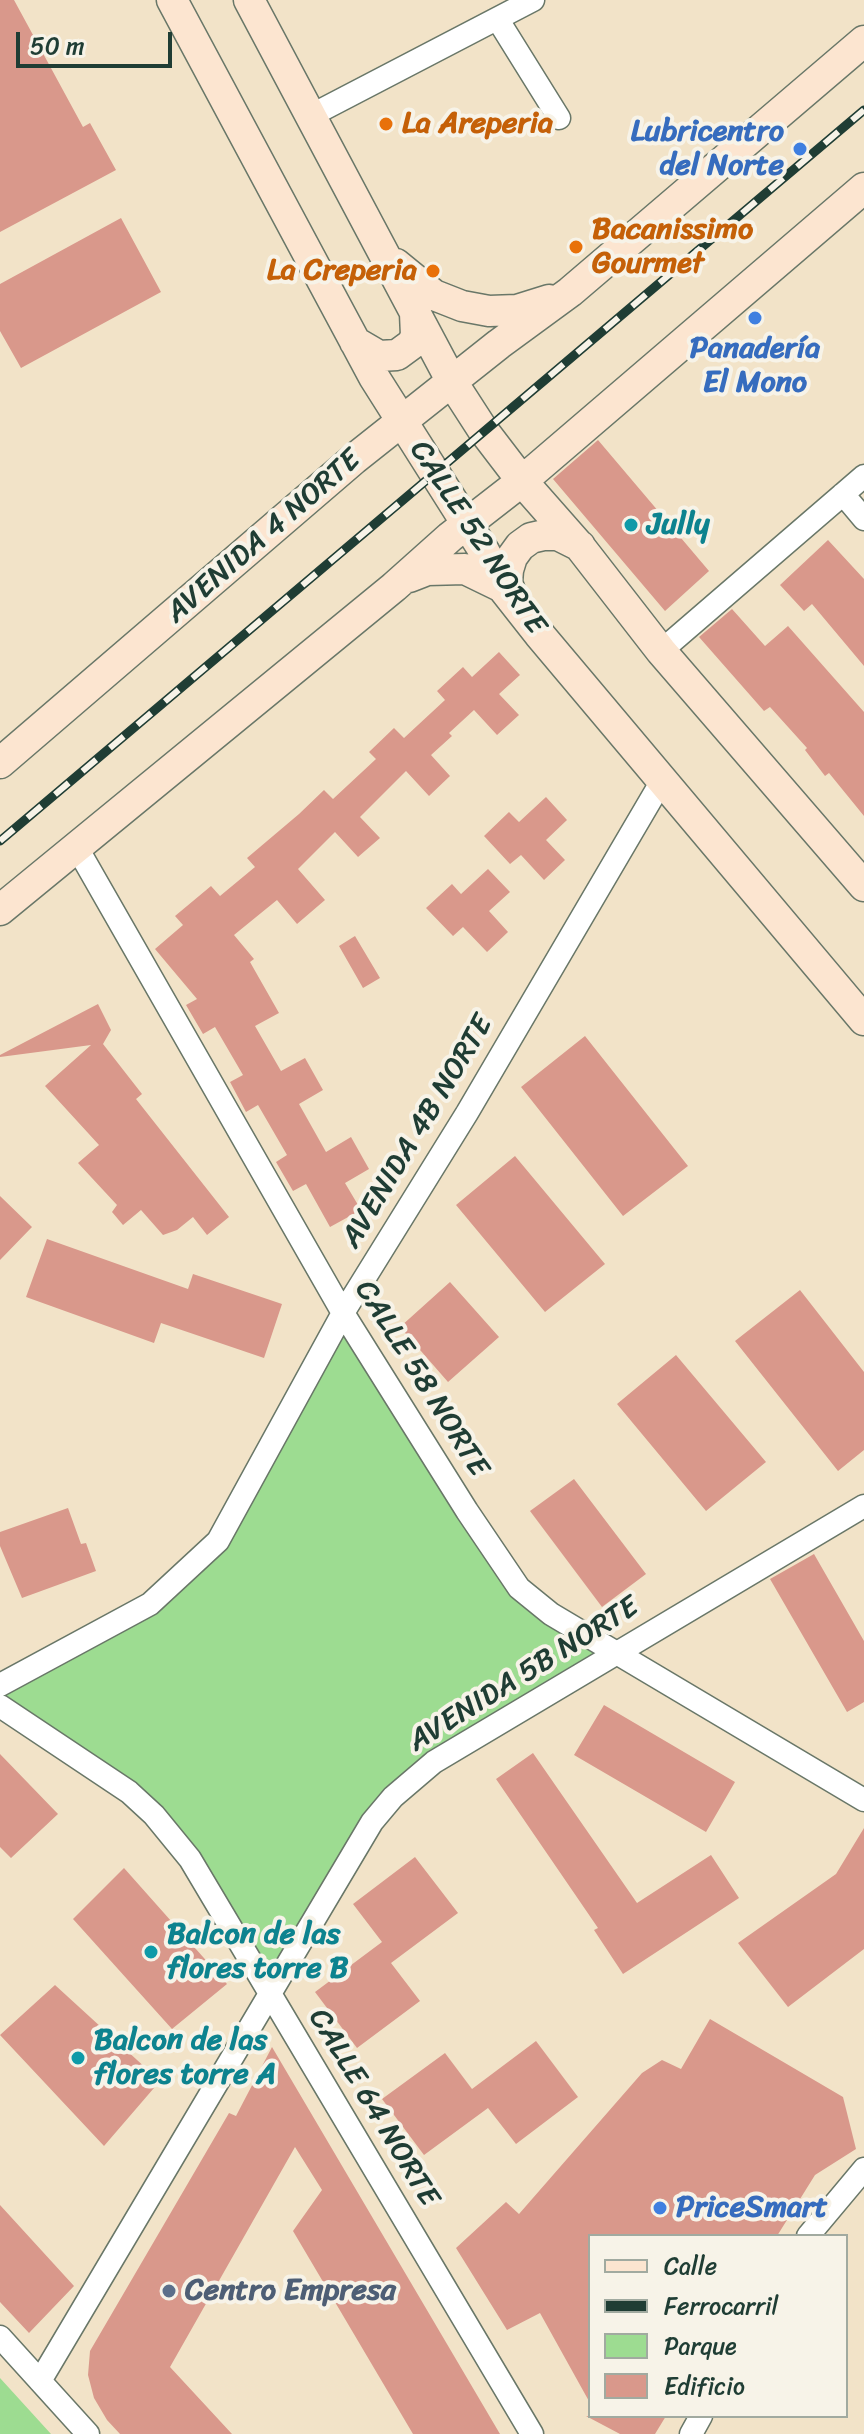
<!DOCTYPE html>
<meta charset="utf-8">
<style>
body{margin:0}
#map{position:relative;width:864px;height:2434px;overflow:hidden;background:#f2e3c8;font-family:Sriracha,sans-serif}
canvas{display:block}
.legend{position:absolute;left:588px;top:2234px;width:260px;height:184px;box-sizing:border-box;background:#f7f3e8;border:2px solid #a1aaa0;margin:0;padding:10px 14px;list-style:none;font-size:24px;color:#1f3d34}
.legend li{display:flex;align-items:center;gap:16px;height:40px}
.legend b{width:40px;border:2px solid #a1aaa0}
.scale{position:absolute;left:16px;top:32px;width:156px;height:36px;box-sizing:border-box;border:4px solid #1f3d34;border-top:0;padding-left:10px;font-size:24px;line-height:28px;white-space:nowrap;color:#1f3d34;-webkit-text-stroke:6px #f7f3e8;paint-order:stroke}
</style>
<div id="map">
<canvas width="864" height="2434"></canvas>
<ul class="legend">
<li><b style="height:10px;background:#fce5d0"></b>Calle</li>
<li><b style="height:10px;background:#1f3d34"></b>Ferrocarril</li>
<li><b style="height:22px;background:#9ddc91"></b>Parque</li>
<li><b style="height:22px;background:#d9988b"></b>Edificio</li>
</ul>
<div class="scale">50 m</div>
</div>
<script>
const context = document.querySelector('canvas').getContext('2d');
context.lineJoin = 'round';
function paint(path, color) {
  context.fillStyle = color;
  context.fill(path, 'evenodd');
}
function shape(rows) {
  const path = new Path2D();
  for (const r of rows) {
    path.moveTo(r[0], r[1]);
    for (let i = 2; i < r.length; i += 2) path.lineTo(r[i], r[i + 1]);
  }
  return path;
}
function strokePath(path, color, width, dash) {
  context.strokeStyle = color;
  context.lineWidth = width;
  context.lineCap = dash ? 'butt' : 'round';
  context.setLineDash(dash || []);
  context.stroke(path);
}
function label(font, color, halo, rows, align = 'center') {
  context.font = font + ' Sriracha,sans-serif';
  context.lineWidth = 8;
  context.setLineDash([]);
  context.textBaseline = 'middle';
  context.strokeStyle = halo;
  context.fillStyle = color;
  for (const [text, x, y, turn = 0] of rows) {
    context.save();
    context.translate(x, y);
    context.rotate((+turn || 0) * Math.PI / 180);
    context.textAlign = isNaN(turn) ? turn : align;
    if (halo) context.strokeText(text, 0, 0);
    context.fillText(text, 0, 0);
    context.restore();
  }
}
const green = shape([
 [343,1313,519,1588,617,1652,393,1797,271,1995,154,1815,0,1706,0,1685,150,1604,218,1541],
 [0,2378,51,2434,0,2434]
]);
const building = shape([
 [0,0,14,0,83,127,90,123,116,170,0,232],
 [121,218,161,292,21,368,0,331,0,284],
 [598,440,709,571,665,611,553,479],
 [828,540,864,579,864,666,812,604,804,611,780,585],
 [732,609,765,646,788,626,864,712,864,816,829,773,825,776,805,750,807,748,770,707,764,711,699,637],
 [499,652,520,675,499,694,519,715,497,735,474,710,449,733,452,736,431,755,450,776,429,796,406,771,360,817,380,838,358,857,335,832,298,869,325,900,297,924,277,900,234,935,254,959,250,962,279,1013,255,1026,281,1071,305,1058,323,1090,299,1104,326,1152,351,1137,369,1169,345,1183,361,1210,330,1227,306,1184,293,1191,276,1162,287,1155,258,1105,246,1112,230,1082,243,1075,215,1027,203,1034,186,1005,197,999,155,949,183,925,175,916,211,886,220,896,255,867,247,858,299,814,324,790,333,799,376,759,369,752,394,728,404,738,445,700,437,691,463,667,472,677],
 [546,797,567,820,546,840,565,860,544,880,521,855,510,864,484,836,509,812,519,822],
 [488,869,510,892,489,911,508,932,487,952,463,927,453,936,426,908,452,884,461,894],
 [355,936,380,978,363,988,339,946],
 [98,1004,111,1030,103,1044,142,1094,136,1099,229,1217,207,1235,193,1217,177,1230,163,1235,141,1210,123,1225,112,1212,117,1205,78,1163,99,1145,45,1086,91,1045,0,1057,0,1055],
 [585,1036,688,1166,623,1216,521,1087],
 [515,1156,605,1264,545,1312,456,1205],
 [0,1196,32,1227,0,1260],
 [47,1239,188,1289,193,1274,282,1304,264,1358,161,1323,154,1343,26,1297],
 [450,1282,499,1337,448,1382,400,1327],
 [800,1290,864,1372,864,1450,838,1471,735,1341],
 [676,1355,766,1462,706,1511,617,1404],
 [574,1479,646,1574,602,1607,530,1511],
 [68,1508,81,1544,86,1543,96,1571,22,1598,0,1546,0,1532],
 [814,1554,864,1641,864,1702,847,1712,770,1579],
 [604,1705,735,1782,706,1832,574,1755],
 [533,1753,637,1903,711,1855,739,1898,623,1974,594,1930,598,1928,496,1779],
 [0,1754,58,1814,11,1858,0,1847],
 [864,1828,864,1949,788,2007,738,1943,836,1874],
 [415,1857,458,1913,391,1963,420,2001,357,2048,315,1992,382,1942,353,1904],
 [124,1868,227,1984,172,2029,73,1919],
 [55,1985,160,2081,104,2146,0,2035],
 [710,2019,843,2097,856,2149,815,2175,777,2236,590,2236,590,2403,540,2313,507,2330,456,2248,506,2202,519,2214,642,2073,662,2060,681,2069],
 [536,2041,578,2097,516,2144,488,2108,424,2155,382,2099,445,2053,472,2089],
 [272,2047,500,2434,413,2434,293,2231,322,2190,295,2147,170,2367,232,2434,120,2434,107,2420,94,2398,88,2375,90,2351,229,2113,236,2116],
 [0,2205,74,2286,29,2333,0,2302],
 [586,2416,666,2416,655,2434,620,2434]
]);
const minor = shape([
 [498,20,559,118],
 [312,115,533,0],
 [843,494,864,519],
 [661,651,864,476],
 [76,846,343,1313,467,1511,519,1588,551,1614,864,1800],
 [0,1685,150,1604,218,1541,343,1313,467,1113,663,779],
 [0,1706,129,1792,154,1815,190,1859,532,2434],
 [808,2236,864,2169],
 [0,2337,88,2434],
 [40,2381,372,1822,393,1797,434,1762,864,1506],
 [691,2434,701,2416]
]);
const secondary = shape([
 [172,0,374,377,484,551,502,587,539,634,864,1020],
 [249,0,452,382,483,430,522,481,581,548,661,651,864,886],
 [396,264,434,295,462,306,489,311,517,310,549,300],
 [355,342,379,356,397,355,412,344,416,336,415,313],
 [409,577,427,570,465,569,502,587],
 [512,596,507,583,508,570,512,557,520,546,531,538,544,535,558,535,580,546],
 [0,763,354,459,499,344,570,292,864,41],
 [0,910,394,587,450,537,522,481,864,188]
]);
const rail = shape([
 [0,841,864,110]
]);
const markers = [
 [386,124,8,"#e8710a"],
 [800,149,8,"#3f7fe0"],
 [576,247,8,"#e8710a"],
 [433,271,8,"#e8710a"],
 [755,318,8,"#3f7fe0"],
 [631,525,8,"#0f9aa8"],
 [151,1952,8,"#0f9aa8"],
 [78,2058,8,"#0f9aa8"],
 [660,2208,8,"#3f7fe0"],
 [169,2291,8,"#5c6f8a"]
];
const foodNames = [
 ["La Areperia",402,124],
 ["Bacanissimo",592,230],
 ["Gourmet",592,264],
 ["La Creperia",417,271,"right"]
];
const shopNames = [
 ["Lubricentro",784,132],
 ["del Norte",784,166],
 ["Panadería",755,349,"center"],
 ["El Mono",755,383,"center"],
 ["PriceSmart",676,2208,"left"]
];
const cultureNames = [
 ["Jully",647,525],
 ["Balcon de las",167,1935],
 ["flores torre B",167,1969],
 ["Balcon de las",94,2041],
 ["flores torre A",94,2075]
];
const streetNames = [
 ["AVENIDA 4 NORTE",264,537,-41],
 ["CALLE 52 NORTE",477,538,57],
 ["AVENIDA 4B NORTE",418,1132,-59],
 ["CALLE 58 NORTE",421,1379,58],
 ["AVENIDA 5B NORTE",524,1675,-32],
 ["CALLE 64 NORTE",373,2108,59]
];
const serviceNames = [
 ["Centro Empresa",185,2291]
];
paint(green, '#9ddc91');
paint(building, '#d9988b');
strokePath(minor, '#697768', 25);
strokePath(secondary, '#697768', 33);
strokePath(minor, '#fff', 22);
strokePath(secondary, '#fce5d0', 30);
strokePath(rail, '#1f3d34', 9);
strokePath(rail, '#f7f3e8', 6, [18]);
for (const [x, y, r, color] of markers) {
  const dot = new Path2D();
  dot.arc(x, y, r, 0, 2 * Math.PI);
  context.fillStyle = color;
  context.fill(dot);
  strokePath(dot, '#f7f3e8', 3);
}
label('bold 30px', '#c56008', '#f7f3e8', foodNames, 'left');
label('bold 30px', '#366cbe', '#f7f3e8', shopNames, 'right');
label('bold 30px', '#0d838f', '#f7f3e8', cultureNames, 'left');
label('30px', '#1f3d34', '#f7f3e8', streetNames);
label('bold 30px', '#4e5e75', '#f7f3e8', serviceNames, 'left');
</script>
